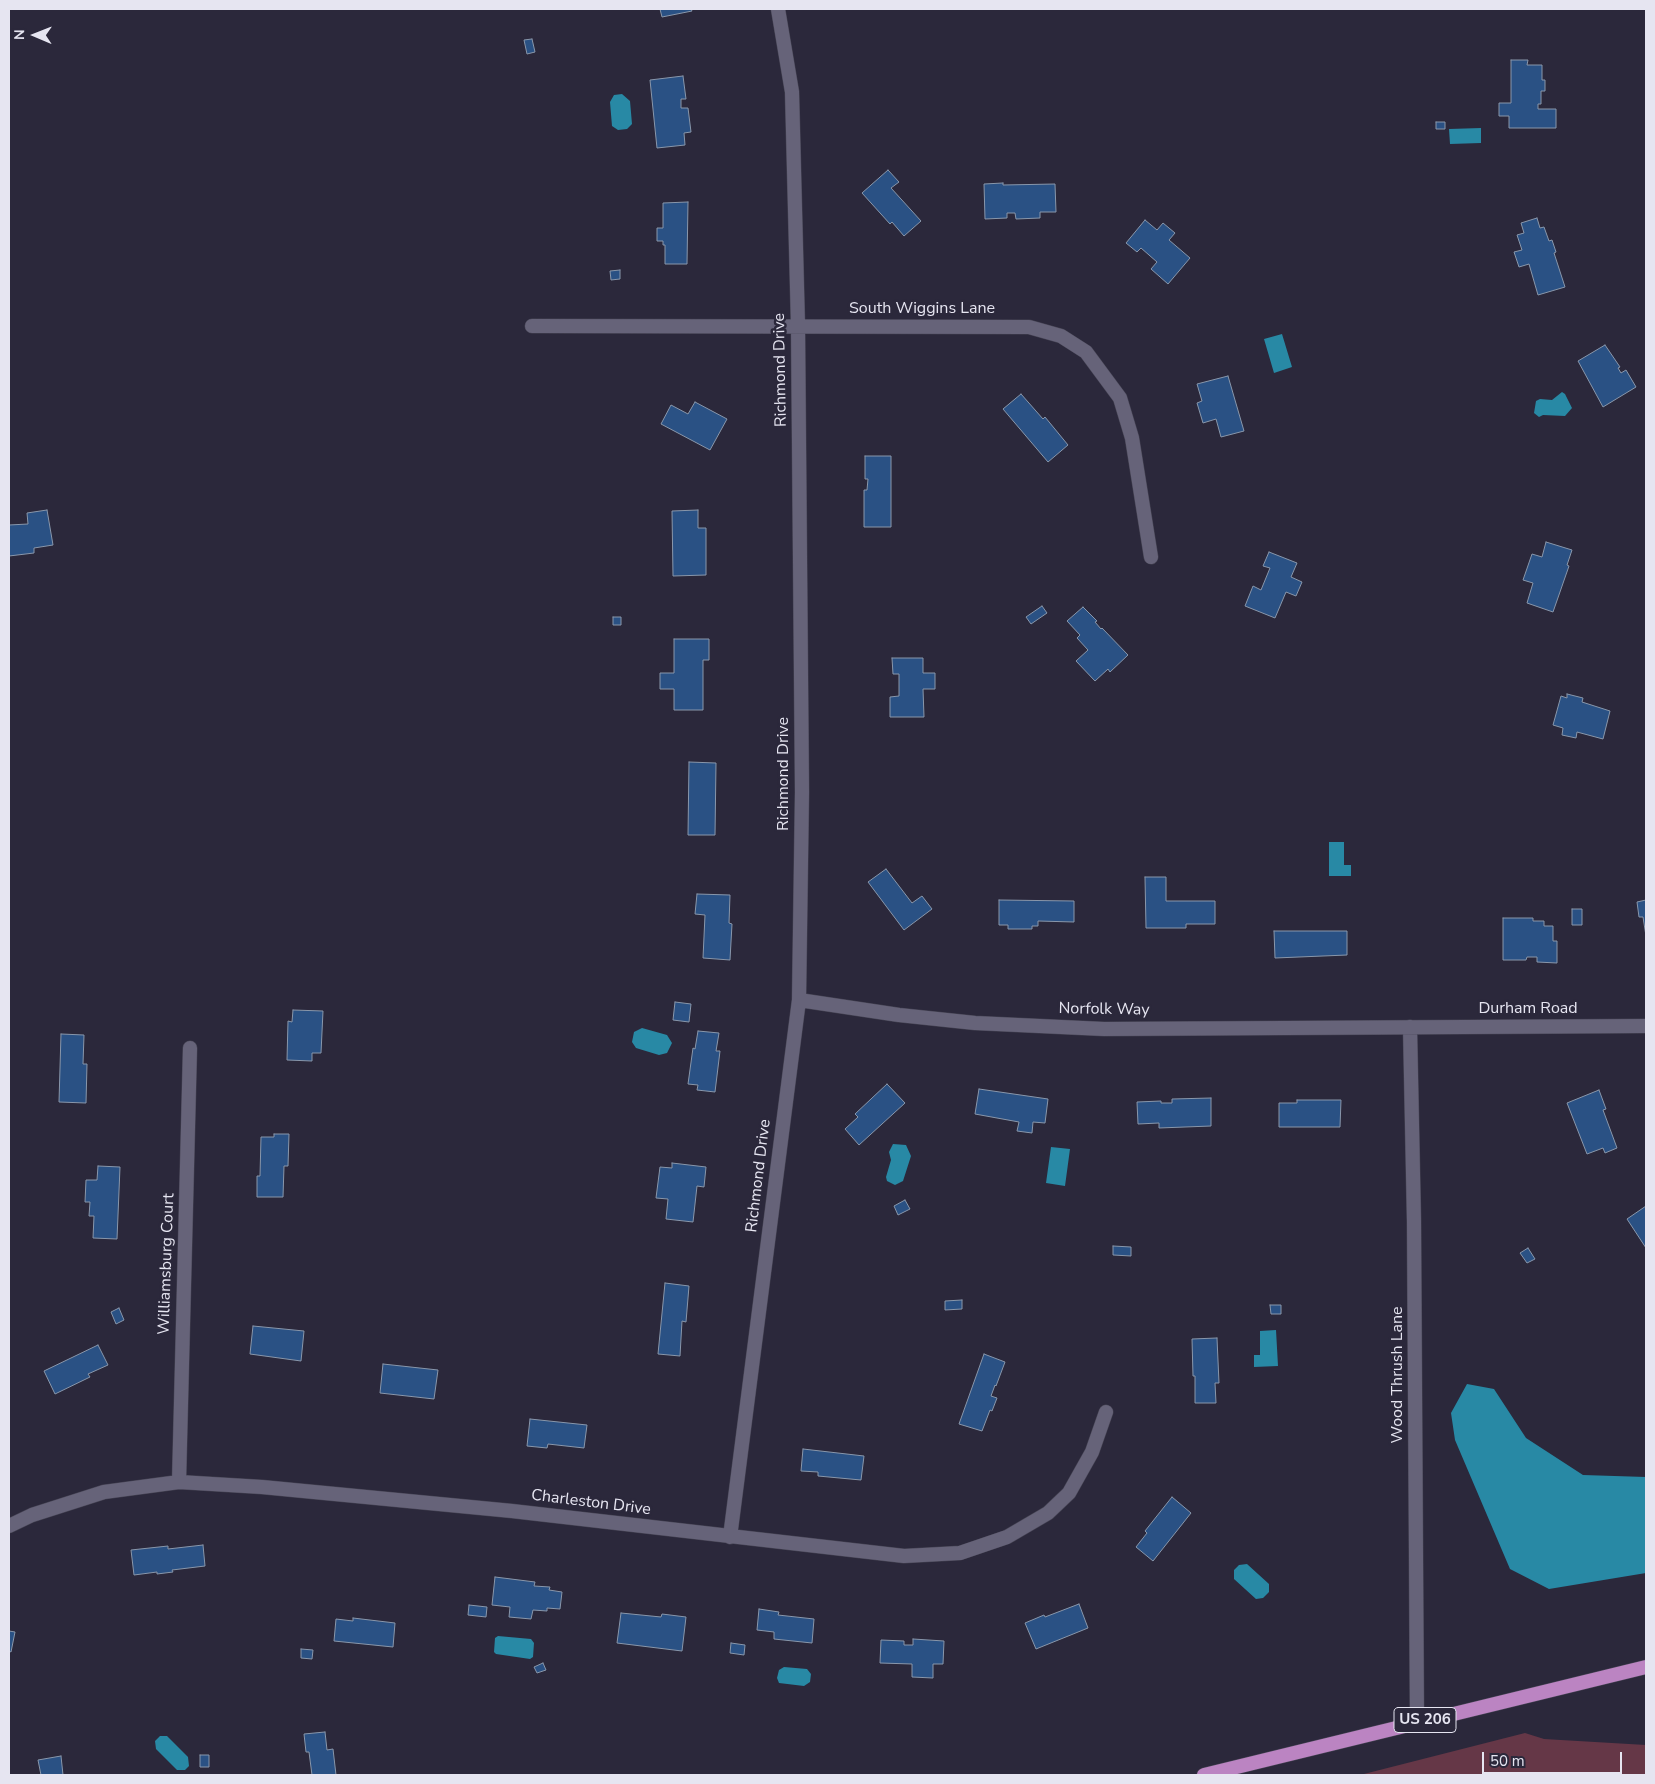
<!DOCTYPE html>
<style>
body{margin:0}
#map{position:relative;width:1655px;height:1784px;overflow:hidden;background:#2b283b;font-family:"Nunito Sans",sans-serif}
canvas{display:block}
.frame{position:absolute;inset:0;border:10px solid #e6e5f1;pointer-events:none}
.north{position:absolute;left:10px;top:10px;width:50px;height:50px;-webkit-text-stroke:4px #2b283b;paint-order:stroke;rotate:271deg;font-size:14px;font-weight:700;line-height:20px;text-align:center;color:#e6e5f1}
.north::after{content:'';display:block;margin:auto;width:18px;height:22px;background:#e6e5f1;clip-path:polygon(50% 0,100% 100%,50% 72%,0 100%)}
.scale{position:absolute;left:1482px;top:1752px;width:140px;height:22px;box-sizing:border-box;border:2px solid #e6e5f1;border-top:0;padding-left:6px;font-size:15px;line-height:18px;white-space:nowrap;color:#e6e5f1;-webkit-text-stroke:4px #2b283b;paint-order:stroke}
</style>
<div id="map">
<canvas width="1655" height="1784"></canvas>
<div class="frame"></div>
<div class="north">N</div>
<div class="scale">50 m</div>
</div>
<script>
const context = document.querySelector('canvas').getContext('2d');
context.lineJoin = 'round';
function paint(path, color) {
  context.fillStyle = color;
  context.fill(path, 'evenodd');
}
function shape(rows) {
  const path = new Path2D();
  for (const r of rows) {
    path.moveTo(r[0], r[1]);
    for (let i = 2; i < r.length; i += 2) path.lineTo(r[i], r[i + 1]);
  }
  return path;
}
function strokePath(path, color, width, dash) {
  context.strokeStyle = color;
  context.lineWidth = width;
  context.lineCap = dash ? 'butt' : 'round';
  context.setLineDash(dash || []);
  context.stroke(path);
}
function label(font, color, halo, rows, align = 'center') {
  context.font = font + ' "Nunito Sans",sans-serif';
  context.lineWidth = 5;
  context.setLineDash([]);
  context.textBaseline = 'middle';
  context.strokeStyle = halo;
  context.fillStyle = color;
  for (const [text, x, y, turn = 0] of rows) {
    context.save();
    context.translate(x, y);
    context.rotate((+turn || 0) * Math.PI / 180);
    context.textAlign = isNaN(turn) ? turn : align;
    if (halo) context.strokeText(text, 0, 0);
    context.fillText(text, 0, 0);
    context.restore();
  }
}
const green = shape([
 [1525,1733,1544,1739,1646,1745,1646,1775,1360,1775]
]);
const water = shape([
 [622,94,630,101,632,124,627,129,618,130,612,126,610,102,614,95],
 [1481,128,1481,143,1450,144,1449,129],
 [1282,334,1292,367,1274,373,1264,339],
 [1562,392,1565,394,1572,408,1565,416,1543,415,1539,417,1534,413,1536,401,1540,399,1552,400],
 [1329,842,1344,842,1344,865,1351,865,1351,876,1329,876],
 [642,1028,667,1035,672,1043,667,1053,659,1055,636,1048,632,1042,634,1032],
 [893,1144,906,1145,911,1156,903,1181,895,1185,887,1181,886,1177,891,1160,889,1152],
 [1051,1147,1070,1149,1065,1186,1046,1183],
 [1276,1330,1278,1366,1254,1367,1254,1355,1260,1355,1260,1331],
 [1467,1384,1494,1389,1526,1438,1583,1475,1646,1477,1646,1573,1549,1589,1510,1569,1455,1440,1451,1413],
 [1247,1564,1269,1584,1269,1592,1263,1598,1256,1599,1234,1579,1234,1570,1239,1565],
 [498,1636,531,1639,534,1643,533,1657,530,1659,496,1654,494,1652,495,1638],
 [784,1667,807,1669,811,1674,810,1682,804,1686,779,1683,777,1678,779,1670],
 [160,1736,167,1736,188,1757,189,1766,185,1770,177,1770,156,1749,155,1741]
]);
const building = shape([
 [660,9,691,9,692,11,662,17,660,9],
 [532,39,535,52,527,54,524,40,532,39],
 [1511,60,1528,60,1527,65,1542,65,1542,80,1545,80,1545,91,1541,91,1541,104,1538,104,1538,109,1556,109,1556,128,1509,128,1509,116,1499,116,1499,103,1511,103,1511,60],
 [683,76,686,99,681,99,681,108,688,108,691,132,684,133,685,145,657,148,650,80,683,76],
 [1436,122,1445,122,1445,129,1436,129,1436,122],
 [888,170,899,182,891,188,921,221,904,236,892,222,890,224,862,193,888,170],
 [1003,183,1003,185,1055,184,1056,212,1040,212,1040,218,1016,219,1015,213,1007,213,1007,218,985,219,984,184,1003,183],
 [688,202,687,264,665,264,665,245,663,245,663,241,657,241,657,228,663,228,663,203,688,202],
 [1537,218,1540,228,1544,227,1549,241,1552,240,1556,252,1554,253,1565,287,1538,295,1529,264,1519,267,1514,252,1522,250,1517,235,1524,233,1521,223,1537,218],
 [1145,220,1157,230,1163,223,1175,233,1169,240,1190,258,1168,284,1151,269,1157,262,1141,248,1137,252,1126,243,1145,220],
 [620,270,620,279,611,280,610,271,620,270],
 [1605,345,1620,367,1618,368,1621,373,1626,370,1636,387,1603,407,1578,361,1605,345],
 [1228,376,1244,431,1221,437,1216,419,1203,423,1197,403,1202,401,1197,384,1228,376],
 [1021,394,1043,419,1045,417,1068,445,1048,462,1003,409,1021,394],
 [695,402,727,419,710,450,661,424,671,405,688,414,695,402],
 [865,456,891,456,891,527,864,527,864,490,867,490,868,479,865,479,865,456],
 [47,510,53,545,34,548,34,553,9,556,9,525,28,524,27,513,47,510],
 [698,510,698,528,706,528,706,575,673,576,672,511,698,510],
 [1546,542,1572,550,1567,565,1569,566,1553,612,1527,603,1533,583,1523,580,1532,554,1542,557,1546,542],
 [1269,552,1297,563,1291,577,1302,582,1296,596,1286,592,1275,618,1245,606,1253,586,1261,590,1270,568,1263,566,1269,552],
 [1042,606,1047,613,1031,624,1026,617,1042,606],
 [1083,607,1097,621,1095,622,1101,629,1102,628,1128,655,1110,672,1108,669,1095,681,1076,661,1088,650,1077,638,1080,635,1067,621,1083,607],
 [613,617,621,617,621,625,613,625,613,617],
 [674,639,709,639,709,660,703,660,703,710,674,710,674,689,660,689,660,673,674,673,674,639],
 [892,658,923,658,923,673,935,673,935,689,923,689,924,717,890,717,890,697,899,696,899,674,893,674,892,658],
 [1567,694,1583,698,1582,702,1610,711,1603,739,1577,732,1576,738,1562,735,1563,728,1553,725,1561,696,1567,698,1567,694],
 [689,762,716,763,715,835,688,835,689,762],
 [886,869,912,903,922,896,932,909,904,930,868,882,886,869],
 [1145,877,1166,877,1166,901,1215,901,1215,924,1186,924,1186,928,1146,928,1145,877],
 [697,894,730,895,729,923,732,924,730,960,703,958,705,915,695,914,697,894],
 [999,900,1074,901,1074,922,1038,921,1038,926,1032,926,1032,929,1008,929,1008,925,999,925,999,900],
 [1646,900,1646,936,1643,917,1639,917,1637,902,1646,900],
 [1572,909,1582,909,1582,925,1572,925,1572,909],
 [1503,918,1533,918,1533,921,1544,921,1544,926,1553,926,1553,941,1557,941,1557,963,1537,962,1537,957,1527,957,1526,960,1503,960,1503,918],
 [1274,931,1347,931,1347,955,1275,958,1274,931],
 [675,1002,691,1004,689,1022,673,1020,675,1002],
 [293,1010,323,1011,321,1053,312,1053,312,1061,287,1060,288,1021,292,1022,293,1010],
 [698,1031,719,1033,716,1051,720,1051,715,1092,697,1090,698,1085,688,1084,693,1048,695,1049,698,1031],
 [61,1034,84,1035,83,1064,87,1064,86,1103,59,1102,61,1034],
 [887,1084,905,1103,859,1145,845,1129,858,1117,855,1114,887,1084],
 [979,1089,1048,1099,1045,1123,1033,1122,1032,1133,1017,1131,1019,1122,975,1114,979,1089],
 [1599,1090,1606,1109,1603,1110,1617,1148,1605,1153,1603,1148,1587,1154,1567,1103,1599,1090],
 [1211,1098,1211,1126,1159,1128,1159,1123,1138,1124,1137,1102,1161,1101,1161,1103,1172,1103,1172,1099,1211,1098],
 [1297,1100,1341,1100,1340,1127,1279,1127,1279,1103,1297,1103,1297,1100],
 [274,1134,289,1134,288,1166,284,1166,283,1197,257,1197,257,1176,260,1176,261,1137,274,1137,274,1134],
 [672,1163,706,1167,704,1187,697,1186,693,1222,666,1219,668,1199,656,1198,660,1167,672,1168,672,1163],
 [98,1166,120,1167,117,1239,93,1238,94,1216,89,1216,90,1202,85,1202,86,1180,97,1180,98,1166],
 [905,1200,910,1209,898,1215,894,1206,905,1200],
 [1646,1206,1646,1248,1627,1219,1646,1206],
 [1113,1246,1131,1247,1131,1256,1113,1255,1113,1246],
 [1528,1248,1535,1259,1527,1263,1520,1253,1528,1248],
 [665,1283,689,1286,686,1322,682,1321,680,1356,658,1354,665,1283],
 [962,1300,962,1309,945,1310,945,1301,962,1300],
 [1270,1305,1281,1305,1281,1314,1271,1314,1270,1305],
 [119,1308,124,1320,116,1324,111,1312,119,1308],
 [253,1326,304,1331,301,1361,250,1354,253,1326],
 [1217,1338,1219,1383,1215,1383,1216,1403,1195,1403,1195,1376,1193,1376,1192,1339,1217,1338],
 [98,1345,108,1365,88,1374,90,1377,55,1394,44,1371,98,1345],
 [984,1354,1005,1362,996,1386,995,1385,991,1396,997,1398,992,1411,990,1410,982,1431,959,1424,984,1354],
 [383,1364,438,1370,434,1399,380,1393,383,1364],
 [530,1419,587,1425,584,1448,548,1444,547,1448,527,1446,530,1419],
 [803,1449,864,1456,861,1480,818,1476,818,1472,801,1471,803,1449],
 [1172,1497,1191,1513,1153,1561,1136,1547,1147,1533,1145,1531,1172,1497],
 [203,1545,205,1566,172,1570,173,1572,157,1574,157,1572,134,1575,131,1550,168,1546,168,1549,203,1545],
 [495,1577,535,1582,534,1586,550,1587,549,1590,562,1592,560,1609,547,1608,547,1611,533,1610,531,1619,509,1617,510,1607,492,1605,495,1577],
 [1079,1604,1088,1628,1036,1649,1025,1623,1044,1615,1045,1617,1079,1604],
 [469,1605,487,1607,486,1617,468,1615,469,1605],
 [759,1609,779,1612,778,1615,814,1619,812,1643,774,1639,774,1632,757,1630,759,1609],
 [621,1613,661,1617,662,1614,686,1617,682,1651,617,1643,621,1613],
 [353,1618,395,1623,393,1647,334,1641,336,1619,353,1621,353,1618],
 [9,1631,15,1632,11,1652,9,1651,9,1631],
 [913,1639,944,1641,943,1664,933,1664,933,1678,912,1677,912,1664,880,1663,881,1640,904,1641,904,1645,913,1645,913,1639],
 [731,1643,745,1645,744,1655,730,1653,731,1643],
 [301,1649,313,1650,312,1659,301,1658,301,1649],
 [543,1663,546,1670,537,1673,534,1667,543,1663],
 [325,1732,327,1750,333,1749,336,1775,312,1775,309,1752,306,1752,304,1734,325,1732],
 [200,1755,209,1755,209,1767,200,1767,200,1755],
 [61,1756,63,1775,41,1775,38,1760,61,1756]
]);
const minor = shape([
 [532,326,1029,327,1061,336,1086,352,1120,398,1132,438,1151,557],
 [799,1000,899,1015,975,1023,1104,1029,1646,1026],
 [1410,1027,1414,1222,1417,1722],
 [179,1482,190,1048],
 [9,1526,32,1515,104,1492,179,1482,262,1487,512,1511,904,1556,960,1553,1007,1537,1048,1513,1069,1493,1092,1452,1106,1412],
 [730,1537,799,1000,802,792,798,326,792,92,778,9]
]);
const trunk = shape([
 [1204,1775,1646,1667]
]);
const shields = [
 [1425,1720,62]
];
const shieldNames = [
 ["US 206",1425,1720]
];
const streetNames = [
 ["South Wiggins Lane",922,309],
 ["Richmond Drive",781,370,-91],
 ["Richmond Drive",784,774,-90],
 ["Durham Road",1528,1009],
 ["Norfolk Way",1104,1010,1],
 ["Richmond Drive",759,1176,-83],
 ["Williamsburg Court",167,1264,-88],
 ["Wood Thrush Lane",1398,1375,-90],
 ["Charleston Drive",591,1503,7]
];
paint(green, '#653747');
paint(water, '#2889a5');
paint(building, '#2a5184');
strokePath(building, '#8997ab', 1);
strokePath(minor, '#464454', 15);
strokePath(trunk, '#464454', 15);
strokePath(minor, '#666379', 14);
strokePath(trunk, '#bb84c2', 14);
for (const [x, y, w] of shields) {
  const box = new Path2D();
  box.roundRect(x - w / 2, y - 12.5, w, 25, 4);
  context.fillStyle = '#2b283b';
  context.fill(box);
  strokePath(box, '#e6e5f1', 1);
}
label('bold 15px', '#e6e5f1', null, shieldNames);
label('16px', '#e6e5f1', '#2b283b', streetNames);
</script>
